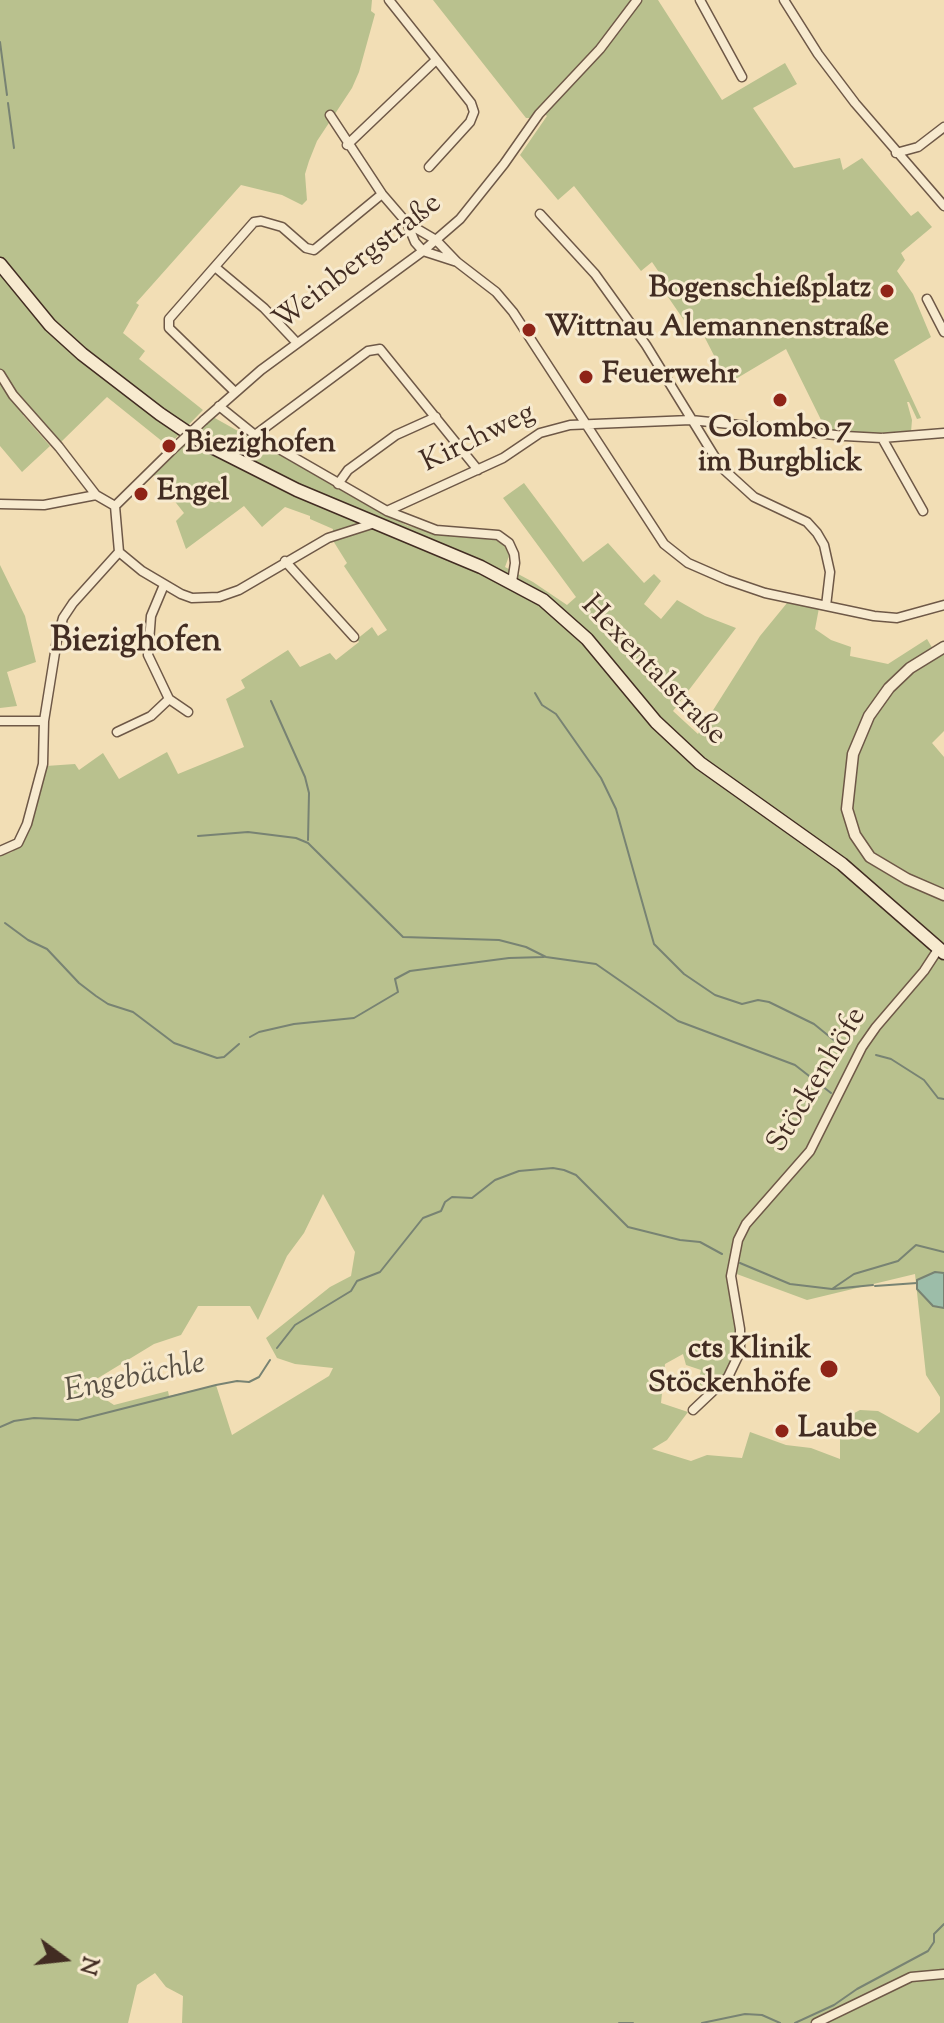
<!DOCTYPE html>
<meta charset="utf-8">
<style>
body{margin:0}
#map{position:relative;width:944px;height:2023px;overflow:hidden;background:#f2deb5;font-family:"Sorts Mill Goudy",serif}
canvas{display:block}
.north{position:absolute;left:24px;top:1919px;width:80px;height:80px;-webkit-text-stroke:6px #f7eacf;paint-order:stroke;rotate:105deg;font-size:22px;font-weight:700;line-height:32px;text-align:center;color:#422c22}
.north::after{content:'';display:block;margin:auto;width:28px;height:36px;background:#422c22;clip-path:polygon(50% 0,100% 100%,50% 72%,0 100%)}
</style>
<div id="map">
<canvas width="944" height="2023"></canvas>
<div class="north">N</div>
</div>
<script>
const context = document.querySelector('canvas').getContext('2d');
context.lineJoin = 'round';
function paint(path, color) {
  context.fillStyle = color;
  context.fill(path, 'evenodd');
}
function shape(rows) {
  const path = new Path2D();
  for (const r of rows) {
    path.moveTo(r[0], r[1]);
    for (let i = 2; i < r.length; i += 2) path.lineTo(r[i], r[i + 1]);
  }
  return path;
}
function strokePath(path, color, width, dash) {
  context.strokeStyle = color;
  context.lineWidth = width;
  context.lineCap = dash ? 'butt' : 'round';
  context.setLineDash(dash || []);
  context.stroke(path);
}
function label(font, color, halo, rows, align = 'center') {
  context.font = font + ' "Sorts Mill Goudy",serif';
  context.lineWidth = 6;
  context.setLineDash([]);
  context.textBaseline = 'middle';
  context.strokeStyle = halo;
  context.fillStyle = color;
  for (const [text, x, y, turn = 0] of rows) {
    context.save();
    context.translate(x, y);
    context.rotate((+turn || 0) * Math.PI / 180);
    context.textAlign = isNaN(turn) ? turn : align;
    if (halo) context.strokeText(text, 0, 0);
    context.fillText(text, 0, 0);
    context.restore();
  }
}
const green = shape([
 [0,0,372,0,371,11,375,14,359,72,352,88,317,141,309,161,305,174,307,200,302,205,282,195,241,185,136,303,139,305,123,333,145,351,139,359,203,410,168,446,107,397,61,442,32,409,23,415,50,446,22,472,0,446],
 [433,0,658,0,722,100,785,63,797,84,753,108,794,168,840,158,843,170,862,158,911,216,918,211,932,227,901,253,905,260,897,271,913,294,931,337,894,360,921,418,917,419,909,402,907,402,912,420,911,432,875,434,826,430,786,349,734,380,723,373,705,338,704,330,696,326,690,329,666,294,671,290,652,262,641,271,574,186,558,200,520,155,547,116,539,109,532,118,526,118],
 [213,417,406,525,442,535,497,540,504,543,508,550,509,556,505,567,533,582,567,605,576,597,503,498,524,483,583,562,608,543,644,583,654,574,661,581,644,604,661,619,677,600,705,616,736,628,673,711,698,734,760,636,787,603,819,608,815,629,831,640,851,647,850,656,888,664,927,639,937,656,944,652,944,731,932,743,944,757,944,2023,182,2023,183,1996,166,1987,155,1973,137,1985,128,2023,0,2023,0,856,12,852,26,837,31,827,46,766,75,764,79,770,103,753,119,779,167,752,178,774,244,747,226,699,245,688,241,680,288,650,300,667,330,653,336,660,359,642,357,639,372,627,378,636,387,630,344,566,347,563,332,539,333,529,310,519,310,516,285,507,262,527,244,506,186,549,176,521,184,513,154,475],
 [323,1194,355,1252,351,1276,330,1287,266,1338,277,1358,295,1364,333,1368,329,1376,232,1435,216,1385,169,1396,168,1391,114,1405,85,1386,154,1344,181,1335,198,1306,250,1306,258,1320,287,1256,304,1233],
 [734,1273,807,1300,915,1274,926,1375,940,1397,940,1412,918,1433,878,1411,860,1410,845,1418,840,1437,840,1459,811,1448,786,1445,750,1432,742,1458,707,1455,691,1461,652,1449,667,1440,688,1412,661,1403,665,1364,683,1354,686,1365,701,1370,698,1384,715,1392,740,1352],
 [0,565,25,616,36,662,7,672,17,706,0,708]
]);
const water = shape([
 [935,1272,944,1273,944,1308,933,1306,917,1289,917,1280,935,1272]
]);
const stream = shape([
 [0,42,7,95],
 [8,103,14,148],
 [535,693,542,705,556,714,601,778,616,809,654,944,684,974,715,995,742,1004,758,1000,769,1002,814,1024,846,1050],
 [271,701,305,777,309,793,308,840],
 [198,836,248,832,296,838,308,843,403,937,499,940,526,947,546,957,596,964,678,1021,795,1065,831,1093],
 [5,923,28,940,47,949,79,983,96,996,108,1004,133,1012,174,1043,217,1058,224,1057,239,1044],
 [250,1037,259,1032,294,1024,354,1018,398,992,395,979,410,971,509,958,544,957],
 [876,1055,891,1059,924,1080,938,1098,944,1099],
 [740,1263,790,1284,832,1289,854,1274,898,1261,916,1245,944,1252],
 [875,1286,917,1283],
 [833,1289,873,1285],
 [277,1348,295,1325,351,1291,357,1281,380,1272,423,1218,441,1211,445,1202,452,1197,472,1198,495,1180,519,1171,553,1168,564,1170,576,1175,628,1227,680,1240,700,1242,722,1254],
 [0,1427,14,1421,34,1418,78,1420,216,1385,237,1381,249,1382,259,1377,270,1360],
 [619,2023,633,2023],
 [702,2023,745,2014,762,2015,780,2023],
 [795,2023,834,2005,857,1989,928,1951,934,1942,934,1934,944,1924]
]);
const minor = shape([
 [389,0,471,103,474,112,470,122,429,167],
 [700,0,742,77],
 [784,0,818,54,855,103,944,206],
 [330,115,382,194,407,223,415,242,423,251,457,262],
 [347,145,436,60],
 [896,153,918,147,944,127],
 [540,214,595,274,646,345,721,467,754,497,807,522,817,533,824,545,830,572,826,606],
 [407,223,436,240,457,262,496,292,513,312,664,544,688,563,727,580,765,593,874,616,897,618,944,605],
 [215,267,264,308,297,343],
 [927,299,944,332],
 [0,374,13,395,59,447,96,495,115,506],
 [235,392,169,328,169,319,254,222,261,221,282,227,306,248,314,250,382,194],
 [219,406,255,435,387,511,436,530,498,535,509,543,514,554,515,563,512,582],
 [204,420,261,370,423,251,460,219,504,164,539,114,600,49,637,0],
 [255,435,368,351,380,349,478,470],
 [882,438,923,511],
 [338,484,348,470,396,435,436,417],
 [0,504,44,505,96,495],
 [115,506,172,450],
 [115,506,119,552],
 [387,511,503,458,540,433,570,425,691,420,845,436,882,438,944,433],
 [119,552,142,571,181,594,192,598,219,597,239,590,328,538,375,523],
 [285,561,354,637],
 [164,585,151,616,148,655,169,699,188,712],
 [0,721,44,721],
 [117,732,151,716,169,699],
 [0,851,18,843,27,824,43,764,44,721,57,640,63,618,73,603,119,552],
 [693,1410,728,1377,740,1352,740,1329,731,1276,738,1240,746,1224,810,1151,862,1047,876,1027,924,971,939,948],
 [816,2023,911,1977,944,1974]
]);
const tertiary = shape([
 [944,647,910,668,889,688,869,716,853,754,847,809,855,835,870,857,907,879,944,895]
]);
const secondary = shape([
 [0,264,50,325,82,354,160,414,200,441,297,490,481,567,543,600,587,639,656,722,700,763,842,864,944,953]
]);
const minorBridge = shape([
 [172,450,204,420]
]);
const markers = [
 [887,291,8,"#8f2418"],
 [529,330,8,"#8f2418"],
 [586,377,8,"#8f2418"],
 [780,400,8,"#8f2418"],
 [169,446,8,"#8f2418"],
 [141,494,8,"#8f2418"],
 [829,1369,10,"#8f2418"],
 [782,1431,8,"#8f2418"]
];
const streetNames = [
 ["Weinbergstraße",359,264,-38],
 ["Kirchweg",479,440,-26],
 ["Hexentalstraße",652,672,46],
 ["Stöckenhöfe",819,1081,-59]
];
const poiNames = [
 ["Bogenschießplatz",871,291,"right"],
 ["Wittnau Alemannenstraße",545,330],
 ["Feuerwehr",602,377],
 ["Colombo 7",780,431,"center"],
 ["im Burgblick",780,465,"center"],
 ["Biezighofen",185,446],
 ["Engel",157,494],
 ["cts Klinik",811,1352,"right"],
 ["Stöckenhöfe",811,1386,"right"],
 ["Laube",798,1431]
];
const waterNames = [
 ["Engebächle",135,1380,-12]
];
const quarterNames = [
 ["Biezighofen",136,644]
];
paint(green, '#b9c18e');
paint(water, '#9cbda9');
strokePath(water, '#788373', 2);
strokePath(stream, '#788373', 2);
strokePath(minor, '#6e5847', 11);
strokePath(tertiary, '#6e5847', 13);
strokePath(secondary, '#422c22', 15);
strokePath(minor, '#f7eacf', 8);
strokePath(tertiary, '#f7eacf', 10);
strokePath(secondary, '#f7eacf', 12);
strokePath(minorBridge, '#6e5847', 11, []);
strokePath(minorBridge, '#f7eacf', 8);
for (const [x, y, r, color] of markers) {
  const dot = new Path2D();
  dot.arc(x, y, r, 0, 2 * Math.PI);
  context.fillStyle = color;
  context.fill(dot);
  strokePath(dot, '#f7eacf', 3);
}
label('30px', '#422c22', '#f7eacf', streetNames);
label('bold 30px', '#422c22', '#f7eacf', poiNames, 'left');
label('italic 32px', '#585044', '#f7eacf', waterNames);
label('bold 34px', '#422c22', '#f7eacf', quarterNames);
</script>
